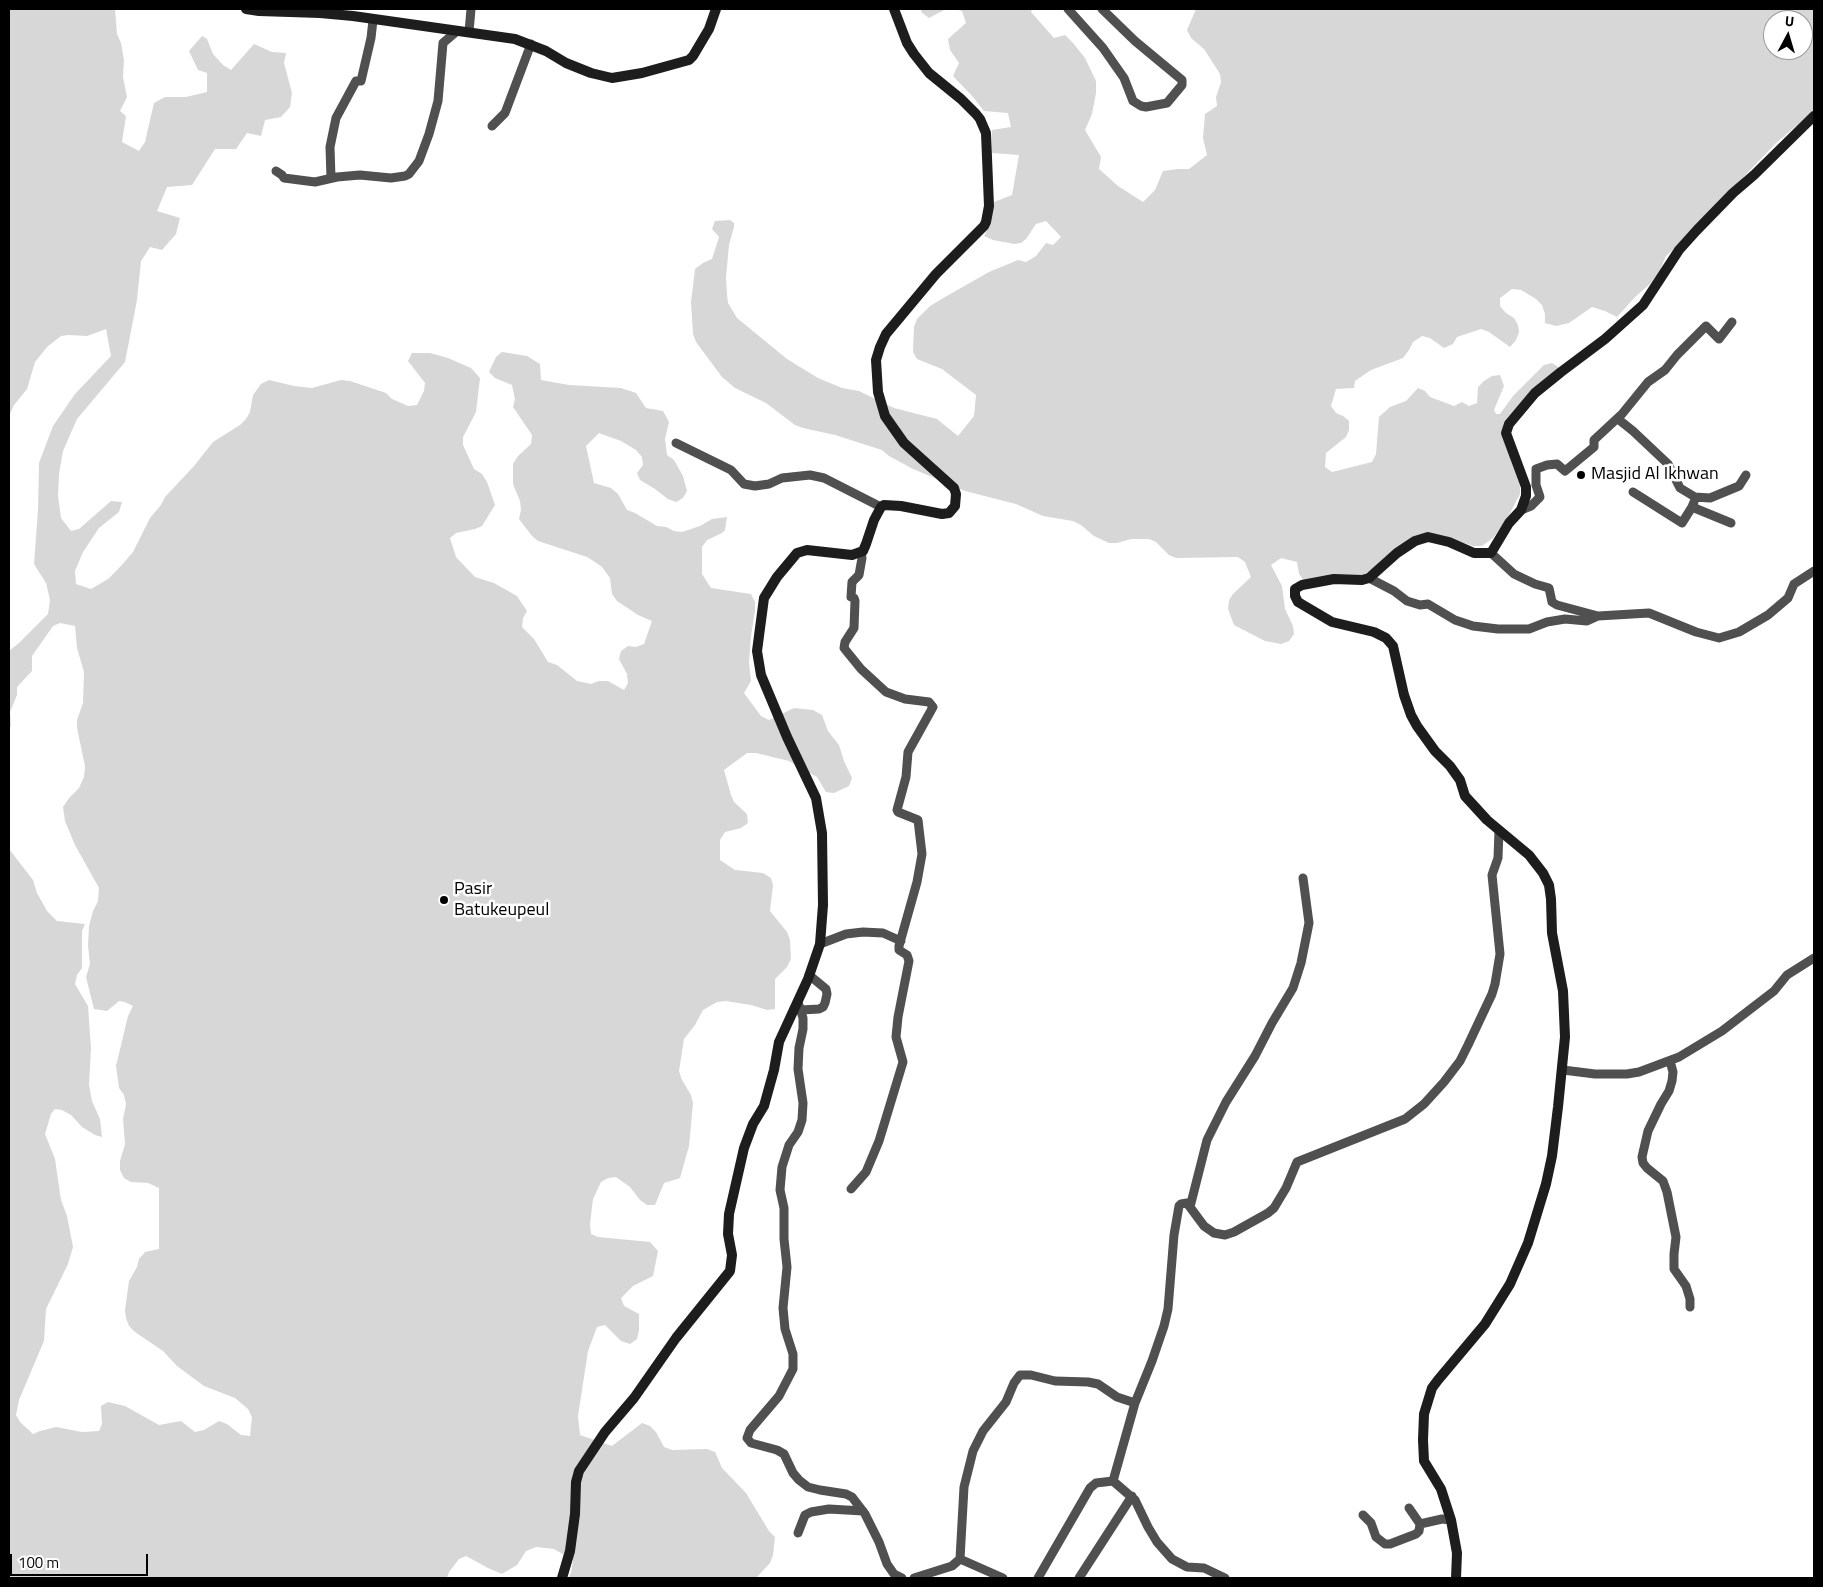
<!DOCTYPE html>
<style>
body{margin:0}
#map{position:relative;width:1823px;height:1587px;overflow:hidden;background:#fff;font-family:"Titillium Web",sans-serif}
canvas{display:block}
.frame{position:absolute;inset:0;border:10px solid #000;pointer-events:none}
.north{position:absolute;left:1763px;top:10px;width:50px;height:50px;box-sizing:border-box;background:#fff;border:1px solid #999;border-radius:50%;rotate:6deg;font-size:14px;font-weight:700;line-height:20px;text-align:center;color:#000}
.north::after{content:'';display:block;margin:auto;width:18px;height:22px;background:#000;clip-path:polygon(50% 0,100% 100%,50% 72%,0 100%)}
.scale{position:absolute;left:10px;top:1554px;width:138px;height:22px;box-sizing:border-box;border:2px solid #000;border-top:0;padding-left:6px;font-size:15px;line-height:18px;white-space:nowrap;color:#000;-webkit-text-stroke:4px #fff;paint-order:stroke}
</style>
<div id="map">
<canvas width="1823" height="1587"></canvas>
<div class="frame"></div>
<div class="north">U</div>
<div class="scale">100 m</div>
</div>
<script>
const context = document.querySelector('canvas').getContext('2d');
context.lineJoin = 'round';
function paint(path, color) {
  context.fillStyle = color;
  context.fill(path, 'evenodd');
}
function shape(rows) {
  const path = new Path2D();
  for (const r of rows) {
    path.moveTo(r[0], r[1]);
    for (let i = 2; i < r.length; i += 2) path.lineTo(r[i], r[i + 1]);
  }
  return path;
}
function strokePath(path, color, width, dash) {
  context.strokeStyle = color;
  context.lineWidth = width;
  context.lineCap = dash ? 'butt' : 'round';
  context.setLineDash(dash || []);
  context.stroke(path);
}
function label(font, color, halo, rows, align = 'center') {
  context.font = font + ' "Titillium Web",sans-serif';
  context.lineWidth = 5;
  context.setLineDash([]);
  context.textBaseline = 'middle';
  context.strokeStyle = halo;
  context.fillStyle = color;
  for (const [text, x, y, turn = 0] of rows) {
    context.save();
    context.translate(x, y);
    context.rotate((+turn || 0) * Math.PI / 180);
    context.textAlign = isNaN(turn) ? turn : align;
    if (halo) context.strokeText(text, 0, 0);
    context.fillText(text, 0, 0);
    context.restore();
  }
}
const green = shape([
 [9,9,115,9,117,34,121,43,124,60,123,77,127,97,120,111,126,116,122,142,139,151,145,142,154,103,165,97,186,97,207,92,207,73,198,70,189,51,202,36,207,39,213,54,223,65,231,70,254,44,272,52,286,53,284,63,292,93,290,107,281,117,265,120,261,136,247,133,236,149,215,149,192,185,167,187,157,211,180,218,176,234,162,250,150,247,141,261,137,300,125,362,77,419,63,451,59,474,58,496,61,518,71,531,79,529,111,501,122,502,119,512,99,528,83,552,75,571,76,584,91,589,108,579,120,567,133,552,150,518,161,505,165,497,194,466,213,442,240,425,246,419,250,412,253,395,261,384,269,380,294,386,312,388,341,380,350,381,386,393,392,399,408,406,417,405,424,391,425,383,408,361,412,353,430,353,448,358,471,368,480,378,476,412,463,437,463,445,474,469,482,474,487,482,495,505,482,526,475,529,456,533,450,538,456,557,475,577,494,583,517,596,527,611,523,618,522,627,534,639,548,662,557,665,577,681,591,684,599,681,608,681,624,690,628,683,627,674,619,659,621,651,628,646,636,647,644,644,652,621,638,615,617,601,612,594,610,578,602,567,595,562,587,557,538,541,532,536,519,519,521,510,520,501,513,484,513,464,518,456,531,444,532,435,513,407,515,399,512,385,495,378,489,372,496,357,502,352,527,356,540,364,541,380,569,385,621,388,636,393,646,408,663,411,669,422,665,439,667,455,674,460,683,476,687,491,683,498,676,502,668,499,655,489,640,480,637,473,643,465,642,457,636,450,621,441,599,433,586,446,594,483,611,488,618,494,627,510,635,513,657,526,666,527,674,531,682,532,700,526,712,519,727,517,725,530,722,533,707,540,702,547,702,574,711,588,751,594,755,602,755,610,751,636,749,663,751,681,744,693,761,716,769,720,794,708,813,710,822,715,828,731,839,745,844,761,852,778,849,786,834,793,826,792,817,777,789,761,756,753,747,753,724,770,731,795,734,802,747,814,748,823,741,828,725,832,720,840,720,860,735,870,763,873,771,878,773,885,770,911,787,932,790,940,791,959,787,967,775,979,775,1009,767,1010,751,1005,726,1001,717,1002,703,1010,695,1025,684,1039,679,1071,682,1080,691,1095,693,1103,689,1146,680,1178,664,1183,655,1205,647,1205,640,1200,630,1187,616,1177,608,1178,601,1182,593,1199,590,1224,591,1234,598,1237,650,1242,658,1251,653,1276,633,1286,621,1298,624,1306,639,1314,639,1330,637,1339,630,1344,621,1341,605,1325,597,1327,588,1351,578,1416,580,1435,612,1446,642,1423,650,1426,656,1432,664,1447,672,1450,707,1449,715,1452,722,1468,746,1493,769,1531,775,1537,773,1555,770,1563,756,1578,568,1578,571,1573,573,1560,554,1549,536,1547,526,1551,517,1565,502,1574,488,1568,466,1556,459,1559,449,1572,447,1578,9,1578,9,849,33,880,37,893,47,911,57,921,85,924,82,931,82,968,77,975,75,984,88,1006,91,1048,89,1085,92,1101,100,1119,102,1137,95,1135,82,1127,71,1115,62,1110,55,1109,51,1114,45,1134,55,1159,61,1200,67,1216,73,1247,68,1264,46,1309,44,1341,19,1400,16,1415,20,1422,33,1434,40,1431,56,1427,82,1432,99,1431,102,1424,101,1406,108,1402,125,1406,159,1425,181,1421,195,1432,204,1430,219,1421,227,1424,241,1435,250,1436,252,1417,248,1409,235,1398,204,1386,177,1366,163,1351,135,1332,129,1326,126,1318,125,1310,129,1281,137,1267,139,1259,145,1252,159,1249,159,1188,148,1183,131,1182,124,1178,120,1170,120,1161,125,1144,123,1119,126,1104,124,1095,119,1088,116,1066,128,1016,133,1006,125,1002,119,1001,107,1011,94,1009,86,977,90,964,88,946,89,926,93,911,98,901,99,888,75,845,65,821,63,807,69,798,79,788,84,777,85,766,77,728,77,720,83,703,84,672,77,648,75,626,60,623,53,626,32,656,32,671,17,687,17,695,10,712,11,726,9,728,9,651,19,643,48,614,50,600,46,583,34,564,38,510,39,463,53,426,75,394,111,356,106,329,87,336,69,335,61,336,47,347,35,362,27,389,14,405,9,416],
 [922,9,946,9,929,18,921,12],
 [954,9,1032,9,1031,12,1054,38,1065,35,1073,43,1085,58,1096,81,1096,93,1092,114,1085,130,1101,157,1099,169,1118,186,1143,202,1155,190,1163,171,1178,169,1189,169,1207,155,1203,138,1205,114,1217,106,1216,97,1221,82,1220,74,1204,49,1191,38,1187,30,1196,9,1814,9,1814,111,1776,143,1685,238,1666,256,1660,270,1651,283,1635,297,1617,317,1605,311,1592,307,1569,323,1556,326,1545,323,1545,314,1542,305,1536,299,1521,290,1512,289,1500,298,1500,306,1506,313,1514,318,1518,325,1519,332,1516,340,1510,347,1489,332,1481,329,1457,337,1453,344,1444,348,1430,338,1422,336,1413,342,1409,350,1403,358,1371,370,1355,381,1354,388,1336,389,1331,406,1336,413,1343,416,1349,421,1349,430,1346,437,1326,453,1325,467,1332,472,1372,462,1376,454,1379,417,1390,407,1406,401,1418,388,1425,391,1430,397,1454,406,1462,402,1469,406,1477,403,1478,387,1484,381,1492,376,1500,375,1504,386,1494,410,1496,414,1500,414,1513,396,1544,365,1552,363,1560,368,1504,428,1511,461,1520,486,1520,494,1508,517,1493,538,1482,546,1473,546,1440,535,1400,547,1385,557,1372,569,1365,574,1357,576,1304,581,1299,574,1297,562,1281,558,1271,565,1282,586,1285,609,1293,626,1294,634,1289,641,1281,644,1265,641,1234,625,1228,609,1229,600,1233,594,1251,577,1245,562,1238,557,1176,558,1169,555,1156,542,1149,539,1131,539,1117,543,1109,543,1094,536,1081,525,1073,521,1043,516,1016,504,965,491,913,469,889,456,882,450,835,435,803,428,795,425,766,403,735,388,722,377,696,342,693,334,691,302,695,269,703,263,712,259,719,237,712,229,715,221,730,220,734,223,734,227,729,245,726,277,727,294,728,303,737,318,787,359,818,378,842,388,859,391,894,408,937,419,958,436,974,416,976,395,942,369,917,359,913,352,914,327,917,319,930,306,945,297,989,272,1018,260,1026,262,1036,256,1046,243,1053,245,1061,237,1046,221,1036,224,1026,239,1021,243,1014,244,993,240,984,236,988,229,994,202,1012,195,1019,155,992,153,992,130,1011,127,1008,113,984,111,973,97,953,76,959,63,950,50,948,39,966,23,962,11],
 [1773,20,1803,20,1803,50,1773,50]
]);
const street = shape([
 [1068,9,1103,48,1124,78,1133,101,1141,106,1146,107,1167,103,1182,85,1182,80,1135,41,1102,9],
 [469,32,471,9],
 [492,126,505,113,531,44],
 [276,171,282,175,284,178,315,182,337,177,360,175,391,178,405,176,409,174,419,161,429,134,438,101,443,43,457,31],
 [331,178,330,147,336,118,356,81,361,81,371,38,373,20],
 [1618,419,1633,431,1668,464,1680,488,1695,497,1710,498,1739,486,1746,475],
 [676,443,731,470,744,484,755,486,769,484,782,478,810,475,824,478,881,507],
 [1633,492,1682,523,1692,507],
 [1694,502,1692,507,1731,523],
 [1521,510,1531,506,1540,497,1536,485,1536,469,1547,465,1557,464,1565,471,1594,447,1594,440,1622,414,1648,382,1665,370,1677,355,1706,326,1719,339,1732,322],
 [1491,553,1514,574,1535,584,1549,588,1552,602,1557,605,1598,616,1649,613,1696,632,1719,638,1739,632,1768,615,1788,598,1794,584,1814,571],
 [1369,578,1394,591,1407,601,1420,605,1428,604,1455,620,1473,626,1498,629,1529,629,1547,622,1565,619,1587,621,1598,616],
 [820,944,846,934,863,932,883,933,901,941],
 [798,1002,803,1018,803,1029,799,1048,798,1069,803,1103,802,1120,798,1132,789,1145,782,1167,780,1190,784,1208,784,1239,787,1267,783,1308,785,1329,793,1354,793,1369,779,1396,750,1430,747,1438,751,1443,777,1450,784,1454,793,1473,799,1480,808,1487,820,1490,846,1494,852,1497,865,1514,879,1542,887,1564,894,1574,902,1578],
 [801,1010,819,1009,823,1007,825,1003,827,994,826,989,809,975],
 [1670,1061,1673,1072,1672,1081,1669,1091,1661,1104,1648,1131,1642,1157,1643,1163,1647,1168,1663,1181,1667,1192,1676,1237,1674,1254,1674,1269,1686,1286,1690,1299,1690,1307],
 [1563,1070,1595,1074,1627,1074,1639,1072,1679,1057,1722,1031,1774,991,1787,975,1814,958],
 [851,1189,866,1172,879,1141,903,1062,896,1037,898,1017,909,961,907,955,899,950,899,946,917,882,922,854,918,820,898,812,897,810,906,777,908,752,933,707,929,702,905,699,886,692,861,669,844,648,845,642,854,628,855,601,854,598,851,597,852,582,859,575,862,558,861,552],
 [1190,1207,1207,1140,1226,1102,1255,1056,1272,1023,1293,988,1301,963,1309,923,1303,878],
 [1409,1508,1420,1524,1442,1519,1451,1520],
 [1363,1515,1371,1523,1376,1537,1385,1544,1390,1544,1416,1534,1419,1531,1420,1524],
 [798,1533,805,1515,811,1512,829,1509,863,1511],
 [960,1559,1003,1578],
 [914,1578,952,1566,960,1559,964,1487,973,1451,983,1431,1006,1402,1014,1383,1020,1375,1031,1375,1055,1381,1088,1382,1098,1384,1117,1397,1135,1403],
 [1038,1578,1090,1488,1096,1483,1113,1481],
 [1079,1578,1132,1496],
 [1225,1578,1204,1568,1187,1567,1172,1559,1157,1542,1148,1527,1135,1500,1113,1481,1135,1403,1152,1361,1164,1326,1168,1309,1174,1235,1179,1206,1181,1204,1187,1203,1204,1226,1214,1233,1225,1235,1234,1232,1268,1213,1274,1208,1286,1188,1297,1162,1405,1119,1424,1104,1444,1082,1460,1061,1468,1045,1492,994,1495,984,1500,954,1492,875,1498,858,1499,830]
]);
const secondary = shape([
 [246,9,259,11,320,13,353,16,515,39,546,51,566,63,591,73,612,78,642,73,689,60,693,56,709,29,716,9],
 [562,1578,570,1551,575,1514,576,1482,579,1471,605,1432,634,1398,676,1338,730,1271,732,1255,728,1234,729,1214,744,1148,753,1124,764,1106,774,1070,779,1042,808,979,820,944,823,905,822,833,816,798,787,737,761,675,757,651,764,598,777,577,797,553,807,550,852,555,863,551,866,544,874,520,881,507,884,505,901,506,942,514,949,513,955,506,956,494,954,488,904,443,885,416,878,392,876,360,880,347,886,334,936,274,984,226,986,222,989,206,986,133,980,119,976,114,961,99,929,73,914,54,907,43,894,9],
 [1456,1578,1457,1553,1451,1520,1441,1489,1424,1461,1423,1440,1424,1414,1432,1388,1438,1380,1485,1324,1510,1284,1528,1243,1546,1184,1552,1156,1558,1107,1565,1037,1563,991,1552,933,1551,899,1549,885,1543,873,1529,855,1487,820,1465,796,1460,780,1450,766,1435,751,1417,726,1411,715,1404,695,1393,646,1386,638,1374,632,1332,622,1298,602,1295,596,1295,589,1302,585,1334,579,1362,580,1369,578,1397,553,1415,541,1428,537,1449,542,1474,553,1491,553,1509,523,1521,510,1526,496,1526,487,1506,433,1509,424,1535,393,1561,372,1605,339,1643,305,1679,250,1697,230,1733,193,1754,175,1814,116]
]);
const markers = [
 [1581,475,5,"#000"],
 [444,900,5,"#000"]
];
const poiNames = [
 ["Masjid Al Ikhwan",1591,475],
 ["Pasir",454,890],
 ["Batukeupeul",454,911]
];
paint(green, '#d7d7d7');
strokePath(street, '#505050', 9);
strokePath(secondary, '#1d1d1d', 10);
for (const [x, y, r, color] of markers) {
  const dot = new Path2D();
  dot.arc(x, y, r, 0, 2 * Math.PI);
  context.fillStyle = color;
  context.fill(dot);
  strokePath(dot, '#fff', 2);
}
label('18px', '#000', '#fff', poiNames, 'left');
</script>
